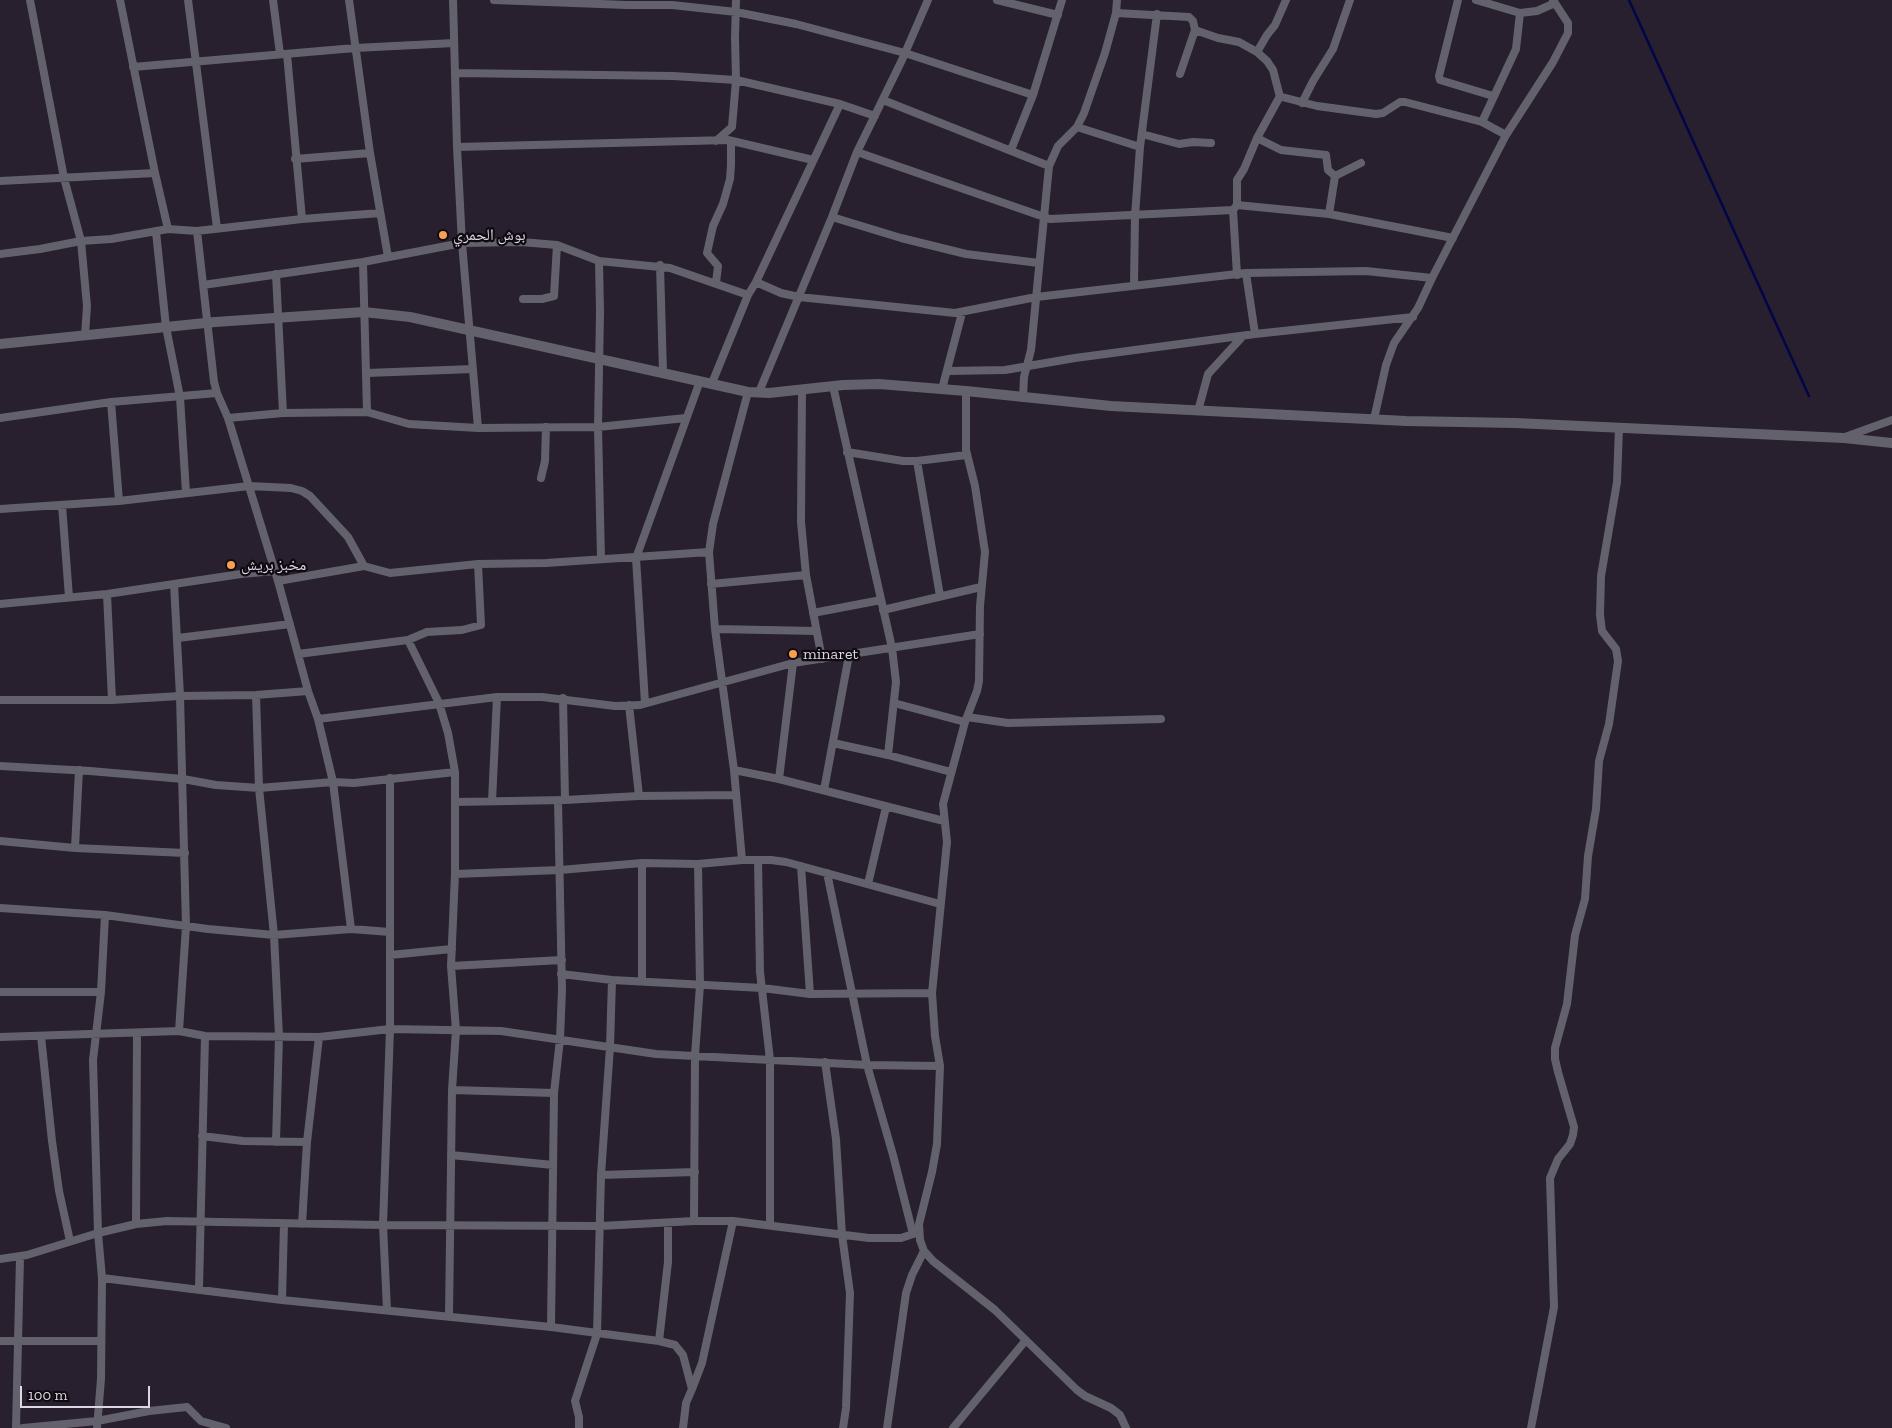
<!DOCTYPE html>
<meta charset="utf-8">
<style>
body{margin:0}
#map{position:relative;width:1892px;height:1428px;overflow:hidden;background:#281f2f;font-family:"Zilla Slab",serif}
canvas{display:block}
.scale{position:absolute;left:20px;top:1386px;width:130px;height:22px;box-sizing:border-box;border:2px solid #ddd7e2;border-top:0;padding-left:6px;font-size:15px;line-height:18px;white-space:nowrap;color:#ddd7e2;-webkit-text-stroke:4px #0f0a12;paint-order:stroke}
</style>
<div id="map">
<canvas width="1892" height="1428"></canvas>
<div class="scale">100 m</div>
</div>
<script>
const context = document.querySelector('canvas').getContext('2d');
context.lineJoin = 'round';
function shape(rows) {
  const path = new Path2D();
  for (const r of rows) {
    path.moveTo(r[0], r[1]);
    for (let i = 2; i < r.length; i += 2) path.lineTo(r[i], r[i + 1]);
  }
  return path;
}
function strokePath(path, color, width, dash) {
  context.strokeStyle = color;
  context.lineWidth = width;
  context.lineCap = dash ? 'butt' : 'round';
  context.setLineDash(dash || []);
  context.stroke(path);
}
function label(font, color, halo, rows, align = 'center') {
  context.font = font + ' "Zilla Slab","Noto Naskh Arabic",serif';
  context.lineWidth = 4.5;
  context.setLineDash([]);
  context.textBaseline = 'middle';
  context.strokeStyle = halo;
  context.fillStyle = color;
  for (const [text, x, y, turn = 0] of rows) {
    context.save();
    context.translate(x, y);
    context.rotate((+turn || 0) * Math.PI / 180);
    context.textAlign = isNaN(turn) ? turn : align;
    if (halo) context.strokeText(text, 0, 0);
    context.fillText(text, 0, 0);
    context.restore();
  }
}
const stream = shape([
 [1629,0,1809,396]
]);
const minor = shape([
 [30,0,64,178,81,241,87,306,85,336],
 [120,0,155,173,168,229],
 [188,0,217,228],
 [273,0,280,54],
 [349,0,370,153,388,257],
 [453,0,457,147,462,243,478,428],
 [494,0,627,5,672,5,736,12,796,24,905,53,1033,95],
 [997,0,1058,15],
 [1458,0,1439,76,1440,80,1493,96],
 [1476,0,1520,13,1537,11,1555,3],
 [1116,13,1189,17,1193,21,1195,30,1180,74],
 [1195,30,1218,38,1239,42,1257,52,1267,61,1273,70,1280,97],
 [1257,52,1267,35,1275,25,1286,0],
 [287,54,302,219],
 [133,67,355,48,454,43],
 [456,73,673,76,736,80,840,104,875,116],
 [883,100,1049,166],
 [1302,103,1313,81,1333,49,1350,0],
 [1482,122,1516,49,1520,13],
 [1077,127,1140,147],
 [1142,134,1179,144,1193,142,1211,143],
 [1257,138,1281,150,1326,155,1328,170,1335,176],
 [716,141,732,127,736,80,735,38,736,0],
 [457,147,728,140,813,160],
 [1011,150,1033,95,1062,0],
 [857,152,1050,219,1233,210],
 [295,159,370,153],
 [1335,176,1361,163],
 [0,181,155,173],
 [1237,205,1329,214,1453,238],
 [1329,214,1335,176],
 [832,217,901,238,966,254,1039,263],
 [197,231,214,382,217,393,228,418,278,581,308,691,318,719,333,782,351,929],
 [156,232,166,327,180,397,186,493],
 [0,254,40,249,81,241,111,239,168,229,197,231,302,219,380,213],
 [599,261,600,312,598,427,601,559],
 [363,262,367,412],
 [660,265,663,373],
 [1246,273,1255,334],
 [276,274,283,413],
 [1237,275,1233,210,1237,205,1237,180,1244,169,1257,138,1279,98,1282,97,1317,106,1376,114,1383,113,1400,102,1405,102,1482,122,1506,135],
 [756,282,781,293,799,297,955,313,1036,297,1246,273,1366,271,1432,278],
 [716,283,718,266,707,253,713,226,723,204,730,179,731,165,731,141],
 [203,285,363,262,462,243,521,242,557,245,599,261,670,268,748,295],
 [1134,285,1135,216,1140,147,1157,14],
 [523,299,542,299,554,296,557,245],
 [948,371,1005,370,1075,358,1255,334,1413,317],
 [367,373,473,369],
 [712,383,748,295,756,282,840,104],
 [833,386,892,648,896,682,888,755],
 [802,389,801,522,806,575,822,659],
 [942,389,962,313],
 [966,391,966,450,975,486,985,552,980,606,979,681,977,691,965,722,943,804,947,842,946,852,932,993,935,1036,940,1066,937,1144,932,1172,919,1224,920,1240,924,1251,933,1261,995,1310,1077,1390,1085,1396,1111,1408,1120,1415,1126,1428],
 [759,392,832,217,857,152,902,60,928,0],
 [1023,398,1024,377,1031,350,1049,166,1058,146,1077,127,1084,113,1105,53,1116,13,1117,0],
 [111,402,119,501],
 [1198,411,1208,374,1243,336],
 [0,418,111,402,217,393],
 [228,418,283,413,367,412,409,424,478,428,598,427,686,418],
 [1374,419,1386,365,1394,343,1418,308,1432,278,1506,135,1553,62,1568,33,1568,23,1553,0],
 [1845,437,1892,420],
 [847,452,903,461,917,461,966,455],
 [917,461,940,596],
 [541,478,545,461,546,427],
 [62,505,69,597],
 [0,509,119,501,249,486,291,488,302,491,310,496,348,537,364,566],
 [278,581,364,566,390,573,478,564,546,563,709,552],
 [174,584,180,696,186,926,179,1031],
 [711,584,806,575],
 [107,594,112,700],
 [0,604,107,594,241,574,275,571],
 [883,610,981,587],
 [813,613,881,600],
 [715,629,816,631],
 [178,638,290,624],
 [408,640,439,703,448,733,455,772,455,874,451,966,456,1030,452,1090,449,1316],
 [298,654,408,640,427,632,462,630,481,625,478,564],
 [256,695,259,788,274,935,279,1036,276,1142],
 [563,698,565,800],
 [0,700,112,700,180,696,256,695,308,691],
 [645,703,636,558,700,381],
 [894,703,965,722],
 [629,705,639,796],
 [967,717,1008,723,1161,719],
 [318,719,497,697,542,697,615,706,640,705,793,663,980,634],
 [833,743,888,755,951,772],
 [0,766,90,771,183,779,216,785,259,788,333,782,354,783,455,772],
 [734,770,779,779,944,821],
 [779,779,793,663],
 [824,790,849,655],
 [492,801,497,697],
 [455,802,565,800,639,796,736,795],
 [0,841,75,848,185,853],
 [75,848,79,770],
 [742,860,734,770,715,629,709,552,713,524,748,392],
 [758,860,760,972,770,1060,770,1224],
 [642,863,642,981],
 [801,866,810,994],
 [827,873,867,1065,893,1155,913,1234],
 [455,874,560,870,642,863,698,864,742,860,771,860,786,862,940,904],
 [868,884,886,807],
 [0,908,105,915,208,929,274,935,351,929,390,932],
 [390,955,452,949],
 [451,966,562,960],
 [561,974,612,980,762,988,810,994,932,993],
 [0,992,101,992],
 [41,1036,52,1141,59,1191,70,1241],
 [0,1037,179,1031,205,1036,319,1037,390,1029,501,1031,656,1054,867,1065,940,1066],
 [825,1062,836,1139,842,1235,850,1293,846,1408,843,1428],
 [452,1090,554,1093],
 [202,1136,243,1141,307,1142],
 [451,1155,553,1165],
 [601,1175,695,1172],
 [694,1221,695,1055,700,985,698,864],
 [668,1223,668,1262,659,1341,675,1345,683,1355,692,1389,686,1403,683,1428],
 [136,1224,137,1034],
 [302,1224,307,1142,319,1037],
 [0,1259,27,1255,98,1233,136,1224,167,1221,383,1225,600,1226,694,1221,733,1221,869,1238,901,1238,919,1232],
 [102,1278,282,1300,551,1327,659,1341],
 [199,1289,205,1036],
 [282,1300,284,1224],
 [387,1310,383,1225,390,1029,390,778],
 [551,1327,554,1093,560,1039,562,990,558,800],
 [0,1341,100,1341],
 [692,1389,702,1363,733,1221],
 [16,1428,20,1257],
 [23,1428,97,1421,149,1411,187,1407,201,1421,226,1428],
 [97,1428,101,1379,102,1278,98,1233,93,1060,101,992,105,915],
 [579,1428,579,1417,575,1401,597,1334,601,1175,610,1047,612,980],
 [887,1428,906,1293,912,1275,924,1251],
 [953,1428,1026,1340],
 [1531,1428,1554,1307,1550,1178,1558,1159,1570,1144,1573,1135,1574,1127,1558,1072,1555,1059,1555,1048,1567,1004,1575,935,1585,899,1588,856,1596,809,1599,761,1609,724,1618,661,1616,649,1602,631,1600,615,1601,576,1617,482,1619,428]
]);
const tertiary = shape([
 [0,344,215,322,364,312,410,317,748,392,769,393,843,385,879,384,966,391,1111,406,1406,421,1515,423,1844,438,1892,443]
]);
const markers = [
 [443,235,5,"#f9a04d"],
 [231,565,5,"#f9a04d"],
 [793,654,5,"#f9a04d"]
];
const poiNames = [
 ["بوش الحمري",453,235],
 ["مخبز بريش",241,565],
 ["minaret",803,654]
];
strokePath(stream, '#020547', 2.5);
strokePath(minor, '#63626c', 8);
strokePath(tertiary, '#63626c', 10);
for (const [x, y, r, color] of markers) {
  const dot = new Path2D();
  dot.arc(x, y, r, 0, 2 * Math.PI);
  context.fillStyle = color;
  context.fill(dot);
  strokePath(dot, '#0f0a12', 2);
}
label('16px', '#ddd7e2', '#0f0a12', poiNames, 'left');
</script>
